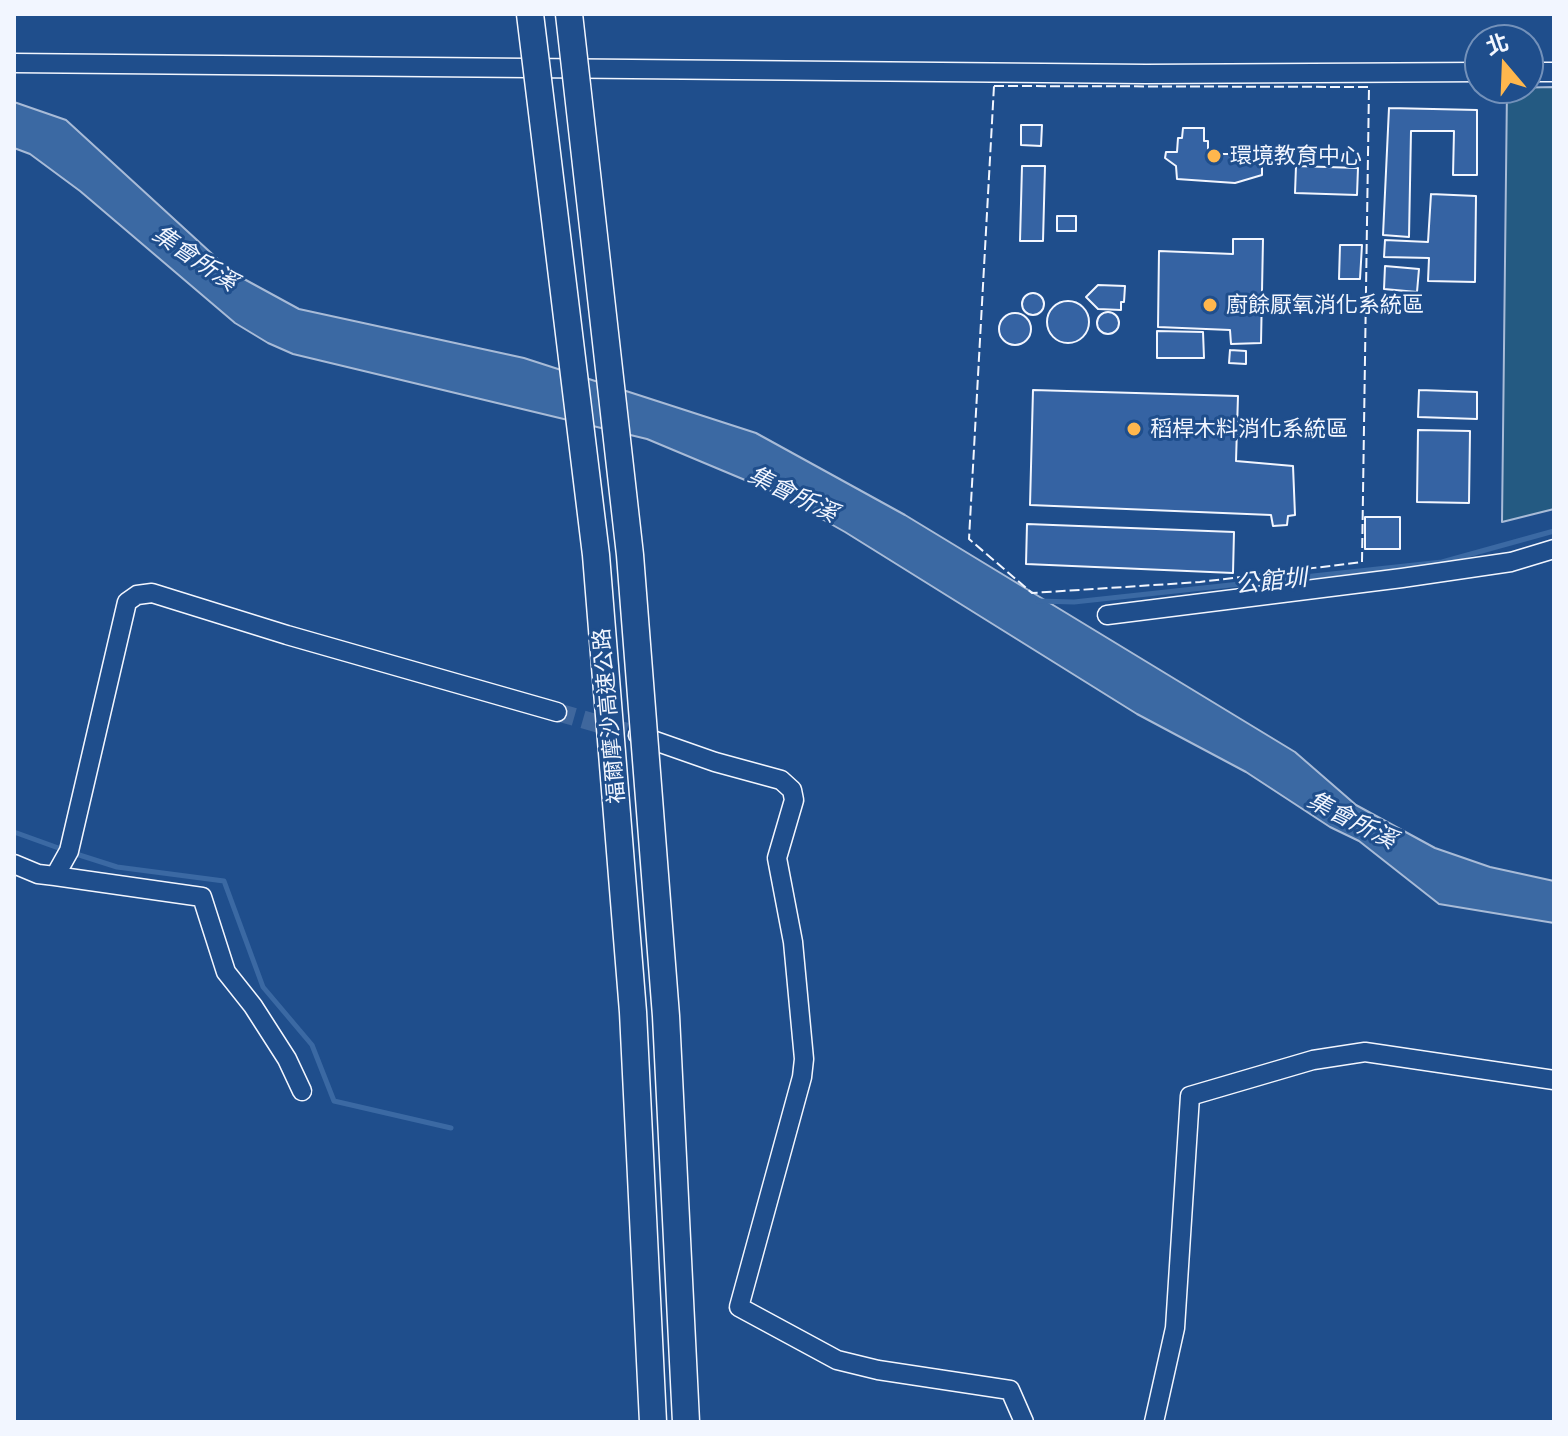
<!DOCTYPE html>
<meta charset="utf-8">
<style>
body{margin:0}
#map{position:relative;width:1568px;height:1436px;overflow:hidden;background:#1f4e8c;font-family:Barlow,"Noto Sans TC",sans-serif}
canvas{display:block}
.frame{position:absolute;inset:0;border:16px solid #f2f6ff;pointer-events:none}
.north{position:absolute;left:1464px;top:24px;width:80px;height:80px;box-sizing:border-box;background:#1f4e8c;border:2px solid #7391ba;border-radius:50%;rotate:341deg;font-size:22px;font-weight:700;line-height:32px;text-align:center;color:#f2f6ff}
.north::after{content:'';display:block;margin:auto;width:28px;height:36px;background:#ffb74d;clip-path:polygon(50% 0,100% 100%,50% 72%,0 100%)}
</style>
<div id="map">
<canvas width="1568" height="1436"></canvas>
<div class="frame"></div>
<div class="north">北</div>
</div>
<script>
const context = document.querySelector('canvas').getContext('2d');
context.lineJoin = 'round';
function paint(path, color) {
  context.fillStyle = color;
  context.fill(path, 'evenodd');
}
function shape(rows) {
  const path = new Path2D();
  for (const r of rows) {
    if (r.length === 3) {
      path.moveTo(r[0] + r[2], r[1]);
      path.arc(r[0], r[1], r[2], 0, 2 * Math.PI);
      continue;
    }
    path.moveTo(r[0], r[1]);
    for (let i = 2; i < r.length; i += 2) path.lineTo(r[i], r[i + 1]);
  }
  return path;
}
function strokePath(path, color, width, dash) {
  context.strokeStyle = color;
  context.lineWidth = width;
  context.lineCap = dash ? 'butt' : 'round';
  context.setLineDash(dash || []);
  context.stroke(path);
}
function label(font, color, halo, rows, align = 'center') {
  context.font = font + ' Barlow,"Noto Sans TC",sans-serif';
  context.lineWidth = 6;
  context.setLineDash([]);
  context.textBaseline = 'middle';
  context.strokeStyle = halo;
  context.fillStyle = color;
  for (const [text, x, y, turn = 0] of rows) {
    context.save();
    context.translate(x, y);
    context.rotate((+turn || 0) * Math.PI / 180);
    context.textAlign = isNaN(turn) ? turn : align;
    if (halo) context.strokeText(text, 0, 0);
    context.fillText(text, 0, 0);
    context.restore();
  }
}
const green = shape([
 [1554,87,1554,509,1502,522,1507,88,1554,87]
]);
const water = shape([
 [14,102,66,120,233,273,299,309,524,358,756,433,905,515,1295,752,1356,805,1435,848,1490,867,1554,881,1554,923,1439,904,1359,841,1330,827,1246,772,1137,714,845,532,776,493,647,439,293,354,268,343,235,323,80,191,30,154,14,148,14,102]
]);
const stream = shape([
 [1038,601,1074,602,1442,562,1554,531],
 [14,832,64,850],
 [73,853,117,867,224,881,263,987,312,1045,334,1101,451,1128]
]);
const building = shape([
 [1389,108,1477,110,1477,175,1453,175,1454,131,1411,131,1409,237,1383,235,1389,108],
 [1021,125,1042,125,1041,146,1021,145,1021,125],
 [1183,128,1204,128,1204,141,1208,141,1208,154,1262,154,1262,175,1235,183,1177,179,1176,166,1165,158,1166,152,1177,152,1178,138,1182,138,1183,128],
 [1022,166,1045,166,1043,241,1020,241,1022,166],
 [1296,166,1358,168,1357,195,1295,193,1296,166],
 [1431,194,1476,196,1475,282,1428,281,1429,258,1384,257,1385,240,1428,242,1431,194],
 [1057,216,1076,216,1076,231,1057,231,1057,216],
 [1233,239,1263,239,1261,343,1231,344,1230,330,1158,327,1159,251,1233,254,1233,239],
 [1340,245,1362,245,1360,279,1339,279,1340,245],
 [1385,266,1419,269,1417,292,1384,289,1385,266],
 [1098,285,1125,286,1124,302,1121,302,1121,310,1098,309,1086,297,1098,285],
 [1033,304,11],
 [1068,322,21],
 [1108,323,11],
 [1015,329,16],
 [1157,331,1203,332,1204,358,1157,358,1157,331],
 [1230,350,1246,351,1246,364,1229,363,1230,350],
 [1033,390,1238,396,1236,461,1293,466,1295,515,1288,516,1287,525,1273,526,1271,515,1030,505,1033,390],
 [1419,390,1477,392,1477,419,1418,417,1419,390],
 [1418,430,1470,431,1469,503,1417,502,1418,430],
 [1365,517,1400,517,1400,549,1365,549,1365,517],
 [1027,524,1234,532,1233,573,1026,564,1027,524]
]);
const minorTunnel = shape([
 [557,712,638,735]
]);
const minor = shape([
 [14,63,1146,74,1480,72],
 [1528,72,1554,72],
 [1107,615,1402,578,1511,562,1554,549],
 [638,735,715,762,781,780,792,790,794,800,777,858,793,942,804,1059,802,1077,739,1307,837,1360,878,1370,1010,1390,1024,1422],
 [14,864,38,874,55,876,69,851,127,602,137,595,152,593,287,635,557,712],
 [55,876,202,897,226,972,253,1006,287,1059,302,1091],
 [1154,1422,1175,1328,1190,1096,1313,1060,1365,1052,1554,1080]
]);
const highwayBridge = shape([
 [530,14,596,555,633,1012,653,1422],
 [569,14,630,555,666,1016,686,1422]
]);
const fence = shape([
 [994,86,1369,87,1362,562,1200,582,1032,593,969,539,994,86]
]);
const markers = [
 [1214,156,8,"#ffb74d"],
 [1210,305,8,"#ffb74d"],
 [1134,429,8,"#ffb74d"]
];
const poiNames = [
 ["環境教育中心",1230,156],
 ["廚餘厭氧消化系統區",1226,305],
 ["稻桿木料消化系統區",1150,429]
];
const streetNames = [
 ["福爾摩沙高速公路",609,716,-95]
];
const waterNames = [
 ["集會所溪",195,258,34],
 ["集會所溪",793,494,26],
 ["公館圳",1271,581,-6],
 ["集會所溪",1352,820,27]
];
paint(green, '#245a82');
strokePath(green, '#a8bbd7', 2);
paint(water, '#3b69a3');
strokePath(water, '#a8bbd7', 2);
strokePath(stream, '#3b69a3', 5);
paint(building, '#3563a3');
strokePath(building, '#f2f6ff', 2);
strokePath(minorTunnel, '#3f679d', 18, [18, 9]);
strokePath(minor, '#f2f6ff', 21);
strokePath(minor, '#1f4e8c', 18);
strokePath(highwayBridge, '#f2f6ff', 29, []);
strokePath(highwayBridge, '#1f4e8c', 26);
strokePath(fence, '#f2f6ff', 2, [10, 4]);
for (const [x, y, r, color] of markers) {
  const dot = new Path2D();
  dot.arc(x, y, r, 0, 2 * Math.PI);
  context.fillStyle = color;
  context.fill(dot);
  strokePath(dot, '#1f4e8c', 3);
}
label('22px', '#f2f6ff', '#1f4e8c', poiNames, 'left');
label('22px', '#f2f6ff', '#1f4e8c', streetNames);
label('italic 24px', '#f2f6ff', '#1f4e8c', waterNames);
</script>
